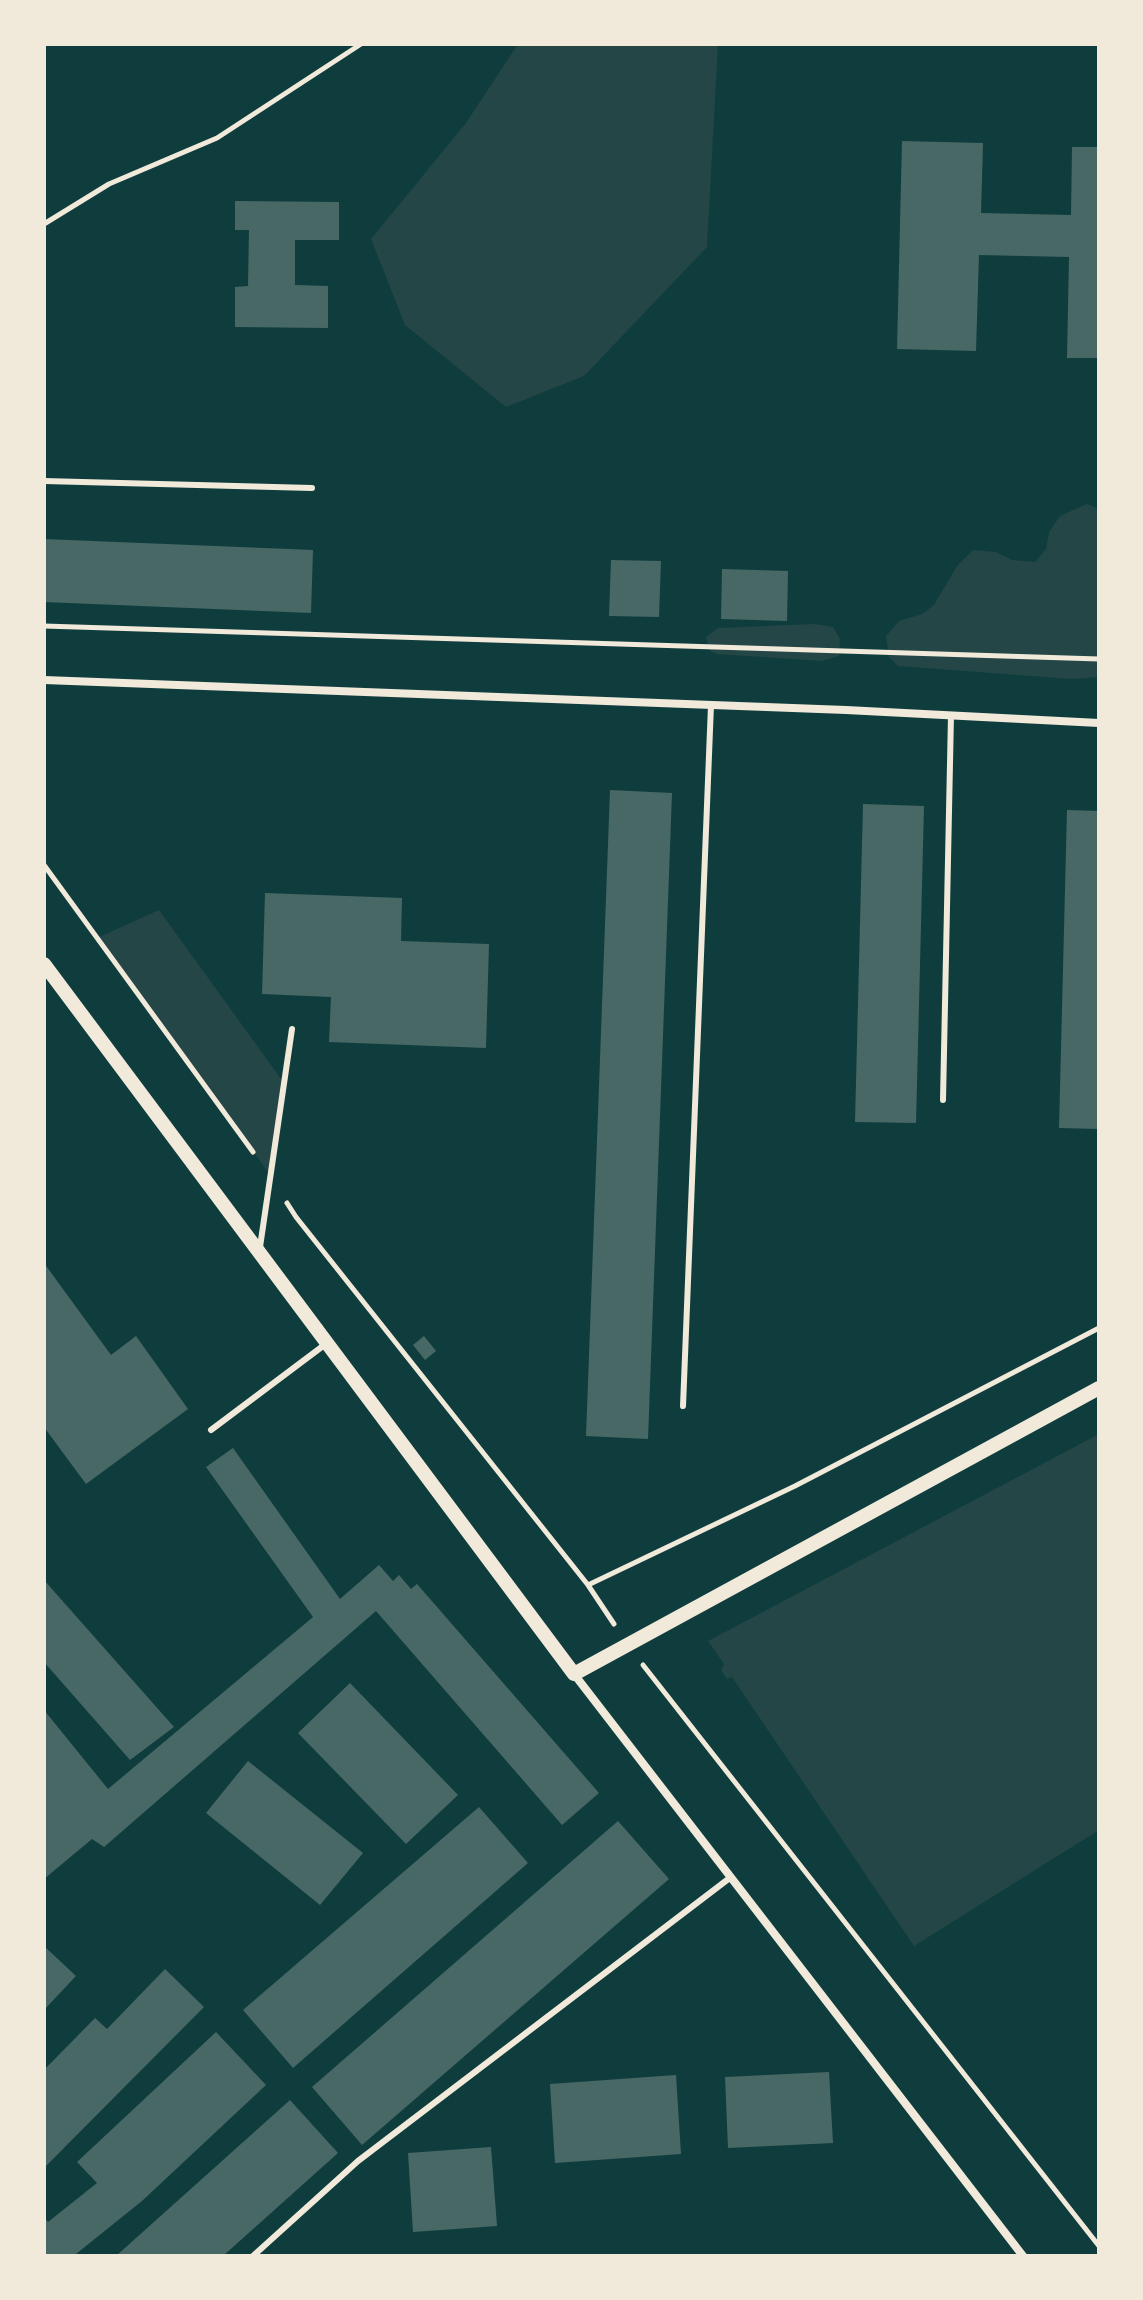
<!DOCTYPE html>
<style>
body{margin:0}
#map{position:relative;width:1143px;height:2300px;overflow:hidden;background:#0f3d3e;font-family:Literata,serif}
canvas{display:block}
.frame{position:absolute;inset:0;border:46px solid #f1e9da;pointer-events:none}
</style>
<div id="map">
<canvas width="1143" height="2300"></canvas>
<div class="frame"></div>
</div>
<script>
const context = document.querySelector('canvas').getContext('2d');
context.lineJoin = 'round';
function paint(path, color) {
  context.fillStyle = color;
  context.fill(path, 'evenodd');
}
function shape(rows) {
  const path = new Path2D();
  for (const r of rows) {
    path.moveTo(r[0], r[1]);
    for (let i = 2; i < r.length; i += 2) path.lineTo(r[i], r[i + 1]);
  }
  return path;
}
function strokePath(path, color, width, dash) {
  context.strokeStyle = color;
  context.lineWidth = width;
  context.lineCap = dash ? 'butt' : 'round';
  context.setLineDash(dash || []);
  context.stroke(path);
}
const green = shape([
 [518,44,718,44,707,247,584,376,506,407,405,325,371,239,466,123],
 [1087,504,1099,509,1099,677,1071,679,898,666,889,657,886,636,899,621,922,614,934,605,957,566,973,550,996,552,1012,560,1035,562,1046,549,1049,532,1060,516],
 [815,624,833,627,840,639,839,656,822,661,717,654,710,651,706,637,718,628],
 [159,910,284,1083,271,1176,97,938],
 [1099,1434,1099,1830,914,1946,732,1677,727,1679,721,1670,724,1664,708,1641]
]);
const building = shape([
 [902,141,983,143,981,213,1071,215,1072,147,1099,147,1099,358,1067,358,1069,257,979,255,976,351,897,349],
 [235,201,339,202,339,240,295,240,295,285,328,286,328,328,235,327,235,287,248,286,249,230,235,230],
 [44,539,313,550,311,613,44,602],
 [611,560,661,561,659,617,609,616],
 [722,569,788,571,787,621,721,619],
 [610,790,672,793,648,1439,586,1436],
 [863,804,924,806,916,1123,855,1122],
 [1067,810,1099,811,1099,1129,1059,1128],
 [265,893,402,898,401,941,489,944,486,1048,329,1042,331,997,262,994],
 [44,1263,111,1355,136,1336,188,1409,86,1484,44,1427],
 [424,1336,436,1351,425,1360,413,1345],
 [233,1448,340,1599,379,1565,393,1581,399,1575,411,1589,417,1584,599,1793,562,1825,376,1611,104,1847,92,1839,44,1879,44,1710,108,1789,313,1617,206,1467],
 [44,1580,174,1727,130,1760,44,1662],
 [350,1683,458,1795,406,1844,298,1733],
 [248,1761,363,1853,320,1905,206,1813],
 [479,1807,528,1863,293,2068,243,2010],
 [618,1821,669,1879,362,2145,312,2087],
 [44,1946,76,1976,44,2010],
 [165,1969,204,2007,44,2168,44,2070,95,2018,107,2029],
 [216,2032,266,2085,142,2201,76,2254,78,2256,44,2256,44,2217,48,2222,97,2183,77,2162],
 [829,2072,833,2143,728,2148,725,2077],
 [676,2075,681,2154,555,2163,550,2084],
 [290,2100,338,2153,223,2256,116,2256],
 [491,2147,497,2226,413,2232,408,2153]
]);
const path = shape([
 [44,224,109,184,217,138,361,44],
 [44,626,1099,659],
 [44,865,253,1152],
 [287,1203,296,1217,588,1585,795,1486,1099,1328],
 [588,1585,614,1624],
 [643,1665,1099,2246]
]);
const service = shape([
 [44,481,312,488],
 [943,1100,951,715],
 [260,1247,292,1029],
 [683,1406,711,705],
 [211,1430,327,1343],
 [253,2256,358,2161,731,1877]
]);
const minor = shape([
 [44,680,846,710,1099,723],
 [574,1674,1023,2256]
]);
const tertiary = shape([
 [44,964,574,1674,1099,1388]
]);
paint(green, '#244646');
paint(building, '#486865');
strokePath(path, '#f1e9da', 5);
strokePath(service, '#f1e9da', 6);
strokePath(minor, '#f1e9da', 8);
strokePath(tertiary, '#f1e9da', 14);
</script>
